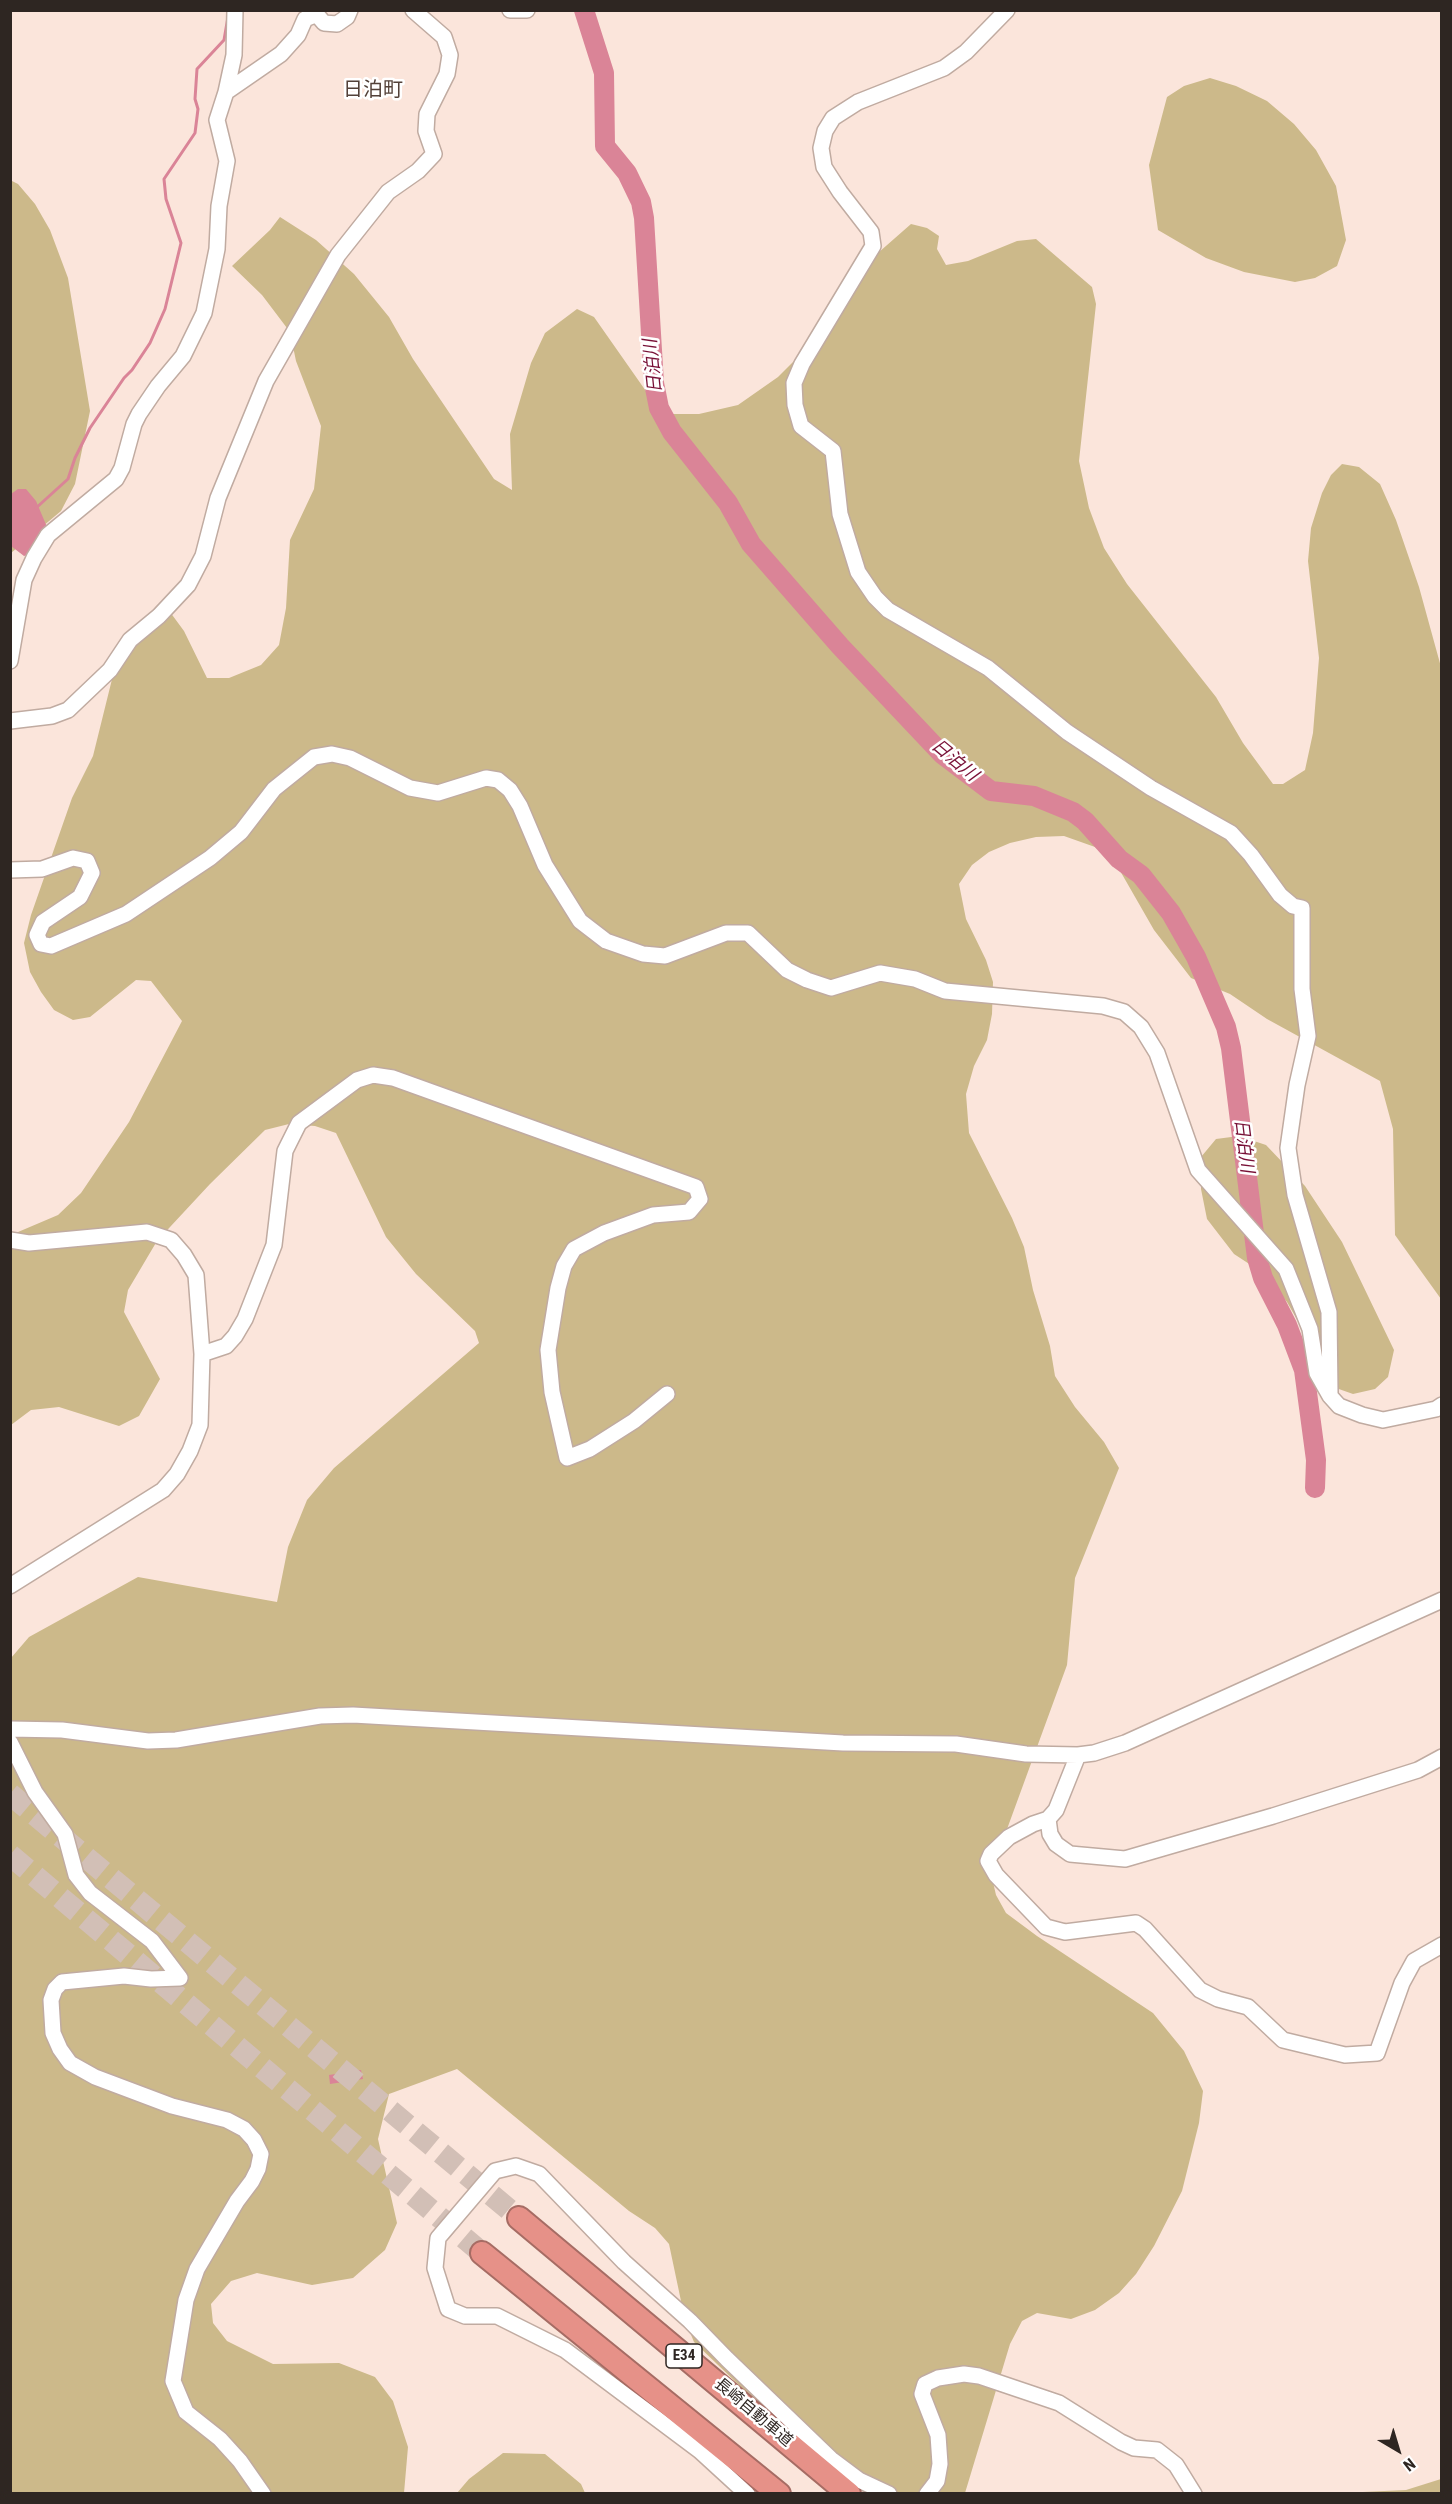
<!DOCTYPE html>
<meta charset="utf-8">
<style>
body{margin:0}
#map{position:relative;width:1452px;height:2504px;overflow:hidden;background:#fbe5db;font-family:"Roboto Condensed",sans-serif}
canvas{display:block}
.frame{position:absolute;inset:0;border:12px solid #2e2622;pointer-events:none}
.north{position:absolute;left:1368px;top:2420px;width:60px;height:60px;-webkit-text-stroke:4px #fff;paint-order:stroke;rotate:142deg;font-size:16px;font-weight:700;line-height:24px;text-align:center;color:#2e2622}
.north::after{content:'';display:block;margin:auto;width:21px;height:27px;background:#2e2622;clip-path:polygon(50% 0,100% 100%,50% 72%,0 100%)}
</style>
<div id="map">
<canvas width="1452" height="2504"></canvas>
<div class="frame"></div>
<div class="north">N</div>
</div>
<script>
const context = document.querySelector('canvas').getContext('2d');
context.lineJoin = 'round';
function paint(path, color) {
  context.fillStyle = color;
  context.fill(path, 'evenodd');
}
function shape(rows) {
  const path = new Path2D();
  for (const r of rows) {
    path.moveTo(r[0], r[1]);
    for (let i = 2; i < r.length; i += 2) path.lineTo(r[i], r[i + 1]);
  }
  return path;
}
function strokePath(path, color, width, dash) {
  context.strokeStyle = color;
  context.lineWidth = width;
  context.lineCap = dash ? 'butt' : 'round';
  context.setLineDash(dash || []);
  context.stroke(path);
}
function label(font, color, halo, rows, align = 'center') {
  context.font = font + ' "Roboto Condensed","Noto Sans JP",sans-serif';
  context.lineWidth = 5;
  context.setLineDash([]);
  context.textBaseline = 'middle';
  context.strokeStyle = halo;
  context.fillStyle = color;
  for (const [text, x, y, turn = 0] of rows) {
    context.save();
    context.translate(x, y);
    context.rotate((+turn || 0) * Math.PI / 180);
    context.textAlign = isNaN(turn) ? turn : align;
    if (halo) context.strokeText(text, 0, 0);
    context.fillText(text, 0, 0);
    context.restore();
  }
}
const green = shape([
 [1210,78,1236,86,1267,101,1294,124,1316,150,1336,186,1346,240,1337,266,1315,278,1295,282,1244,272,1206,258,1158,230,1149,165,1167,97,1184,86],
 [10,180,18,184,35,204,50,230,68,278,90,411,75,484,61,511,11,553],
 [280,217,316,240,354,274,389,317,413,359,494,479,512,490,510,434,531,363,545,333,577,309,594,317,662,414,699,414,738,405,778,377,797,358,870,260,911,224,927,228,939,236,937,249,946,265,968,261,1017,241,1036,239,1092,287,1096,304,1079,461,1089,508,1104,548,1127,584,1216,697,1243,743,1273,784,1283,784,1305,770,1313,733,1319,658,1308,561,1311,528,1322,493,1331,475,1342,464,1359,467,1380,484,1396,520,1419,587,1441,667,1441,1299,1395,1235,1393,1129,1380,1081,1267,1019,1230,994,1191,978,1154,930,1115,862,1095,847,1064,836,1036,837,1010,843,989,852,972,865,959,884,966,919,986,960,993,982,992,1014,987,1040,974,1066,966,1094,969,1133,1012,1218,1024,1247,1033,1290,1050,1346,1055,1376,1075,1407,1104,1442,1119,1468,1075,1578,1067,1665,999,1851,992,1878,996,1895,1006,1913,1037,1936,1153,2013,1184,2051,1203,2091,1199,2123,1182,2191,1154,2246,1136,2274,1119,2293,1095,2310,1071,2319,1037,2313,1022,2321,1010,2344,965,2493,865,2493,786,2430,694,2342,685,2320,669,2244,655,2228,629,2211,457,2069,389,2094,378,2139,397,2223,385,2250,353,2278,312,2285,257,2273,231,2281,211,2304,213,2323,227,2341,273,2364,339,2363,375,2377,393,2401,408,2447,404,2493,11,2493,11,1658,29,1637,138,1577,277,1602,288,1547,307,1500,334,1468,479,1343,475,1331,416,1274,386,1237,336,1133,315,1126,289,1124,265,1130,210,1184,157,1241,128,1290,124,1312,160,1379,139,1416,119,1426,59,1407,31,1410,11,1425,11,1235,58,1215,81,1193,129,1122,182,1021,151,981,136,980,90,1017,73,1020,54,1010,41,992,30,972,24,943,31,915,72,798,93,756,118,655,170,612,184,631,207,678,229,678,261,665,279,645,286,608,290,540,314,489,321,426,296,361,290,332,262,295,232,266,270,230],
 [1239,1136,1266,1145,1305,1186,1342,1242,1394,1350,1388,1377,1375,1389,1353,1394,1336,1388,1287,1302,1263,1273,1234,1254,1207,1219,1201,1189,1201,1157,1216,1139],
 [503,2453,545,2454,581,2484,585,2493,457,2493,469,2479],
 [1441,2479,1441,2493,1341,2493,1406,2490]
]);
const water = shape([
 [18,489,26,489,36,501,47,527,31,554,24,556,11,546,11,494],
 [361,2070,363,2079,330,2084,329,2075]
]);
const stream = shape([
 [36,508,68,479,75,458,90,428,124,378,132,370,150,343,165,309,181,243,166,199,164,179,195,133,198,109,195,99,197,69,224,40,228,17]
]);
const river = shape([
 [584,10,604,73,605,146,627,173,641,202,644,218,654,383,659,408,672,432,728,503,751,544,840,646,942,754,991,791,1034,796,1073,812,1085,821,1119,859,1141,875,1171,913,1196,957,1226,1027,1231,1048,1257,1258,1263,1278,1287,1325,1304,1370,1316,1460,1315,1488]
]);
const highwayTunnel = shape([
 [10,1794,519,2218],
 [10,1855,482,2253]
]);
const minor = shape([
 [235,10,234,55,226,92,281,54,298,35,305,19,315,15],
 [313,10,324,23,337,24,347,17,350,10],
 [510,10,527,10],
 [1007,10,966,52,944,68,858,102,833,118,825,131,821,148,824,167,840,192,871,232,873,246,802,364,794,383,795,405,801,426,833,451,840,514,858,572,875,597,888,610,988,668,1067,732,1151,788,1231,833,1251,855,1280,895,1293,906,1302,908,1302,989,1308,1036,1297,1085,1288,1148,1295,1195,1329,1312,1330,1393],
 [10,661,24,580,34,558,48,535,116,479,122,468,134,424,139,414,158,386,183,356,204,313,217,249,219,206,227,161,217,120,226,92],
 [10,721,52,716,68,710,110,670,130,640,159,616,188,585,203,556,218,498,266,381,338,255,388,192,418,171,434,154,426,131,427,114,447,74,450,55,444,37,413,10],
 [10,870,42,869,73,858,87,861,92,873,80,897,43,922,37,935,41,944,51,946,126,914,210,858,241,832,274,789,314,757,332,754,350,758,410,788,438,793,486,778,498,780,510,790,520,806,545,865,580,921,606,941,643,954,665,956,726,933,748,933,787,970,807,980,831,988,880,973,915,979,945,991,1103,1006,1124,1012,1141,1027,1157,1053,1198,1170,1286,1269,1310,1329,1317,1373,1330,1396,1339,1406,1362,1415,1383,1420,1436,1409,1442,1405],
 [10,1240,29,1243,147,1232,171,1240,184,1255,196,1275,202,1354,200,1425,190,1451,177,1474,163,1490,10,1586],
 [202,1354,226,1346,235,1336,245,1319,274,1245,285,1151,299,1123,357,1080,373,1075,393,1078,696,1187,700,1199,689,1212,653,1215,604,1233,574,1249,564,1266,558,1288,548,1350,552,1392,567,1458,590,1449,634,1421,667,1394],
 [10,1729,62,1730,148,1741,176,1740,320,1716,353,1715,843,1743,956,1744,1026,1754,1078,1755,1094,1753,1125,1743,1442,1600],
 [10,1742,35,1792,65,1834,76,1875,90,1893,152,1941,180,1978,151,1979,124,1976,62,1982,55,1989,51,2000,53,2033,60,2049,70,2063,95,2077,172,2106,227,2120,244,2129,254,2140,261,2154,258,2169,252,2181,237,2201,197,2269,186,2300,173,2381,186,2412,220,2439,240,2461,263,2494],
 [1078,1755,1056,1810,1048,1819,1033,1824,1009,1837,991,1854,988,1861,996,1875,1046,1927,1065,1932,1136,1923,1145,1929,1200,1990,1218,1999,1248,2007,1283,2040,1345,2055,1377,2053,1402,1983,1414,1961,1442,1945],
 [1048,1819,1050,1834,1056,1844,1070,1854,1125,1859,1273,1816,1418,1770,1442,1757],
 [747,2494,700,2451,565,2350,497,2316,465,2316,448,2309,435,2268,438,2238,495,2171,516,2166,539,2174,624,2262,690,2321,727,2359,831,2459,859,2480,889,2494],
 [927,2494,937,2481,940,2464,938,2435,922,2394,925,2384,938,2378,964,2374,979,2376,1059,2403,1121,2442,1134,2448,1157,2450,1176,2465,1194,2494]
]);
const highway = shape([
 [519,2218,849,2494],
 [482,2253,779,2494]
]);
const shields = [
 [684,2356,36]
];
const shieldNames = [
 ["E34",684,2356]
];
const streetNames = [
 ["長崎自動車道",753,2413,40]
];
const waterNames = [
 ["日泊川",654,366,-96],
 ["日泊川",954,761,40],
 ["日泊川",1243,1146,83]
];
const quarterNames = [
 ["日泊町",373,91]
];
paint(green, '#ccb98a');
paint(water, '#da8497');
strokePath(stream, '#da8497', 3);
strokePath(river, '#da8497', 20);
strokePath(highwayTunnel, '#d2bfb6', 22, [22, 11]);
strokePath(minor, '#c0aba1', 18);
strokePath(highway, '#a66c64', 26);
strokePath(minor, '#fff', 15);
strokePath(highway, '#e69188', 22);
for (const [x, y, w] of shields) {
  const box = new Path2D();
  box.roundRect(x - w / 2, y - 12, w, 24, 4.5);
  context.fillStyle = '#fff';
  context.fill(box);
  strokePath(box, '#2e2622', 1.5);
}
label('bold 15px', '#2e2622', null, shieldNames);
label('16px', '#2e2622', '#fff', streetNames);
label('italic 18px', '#781036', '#fff', waterNames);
label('20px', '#534139', '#fff', quarterNames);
</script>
